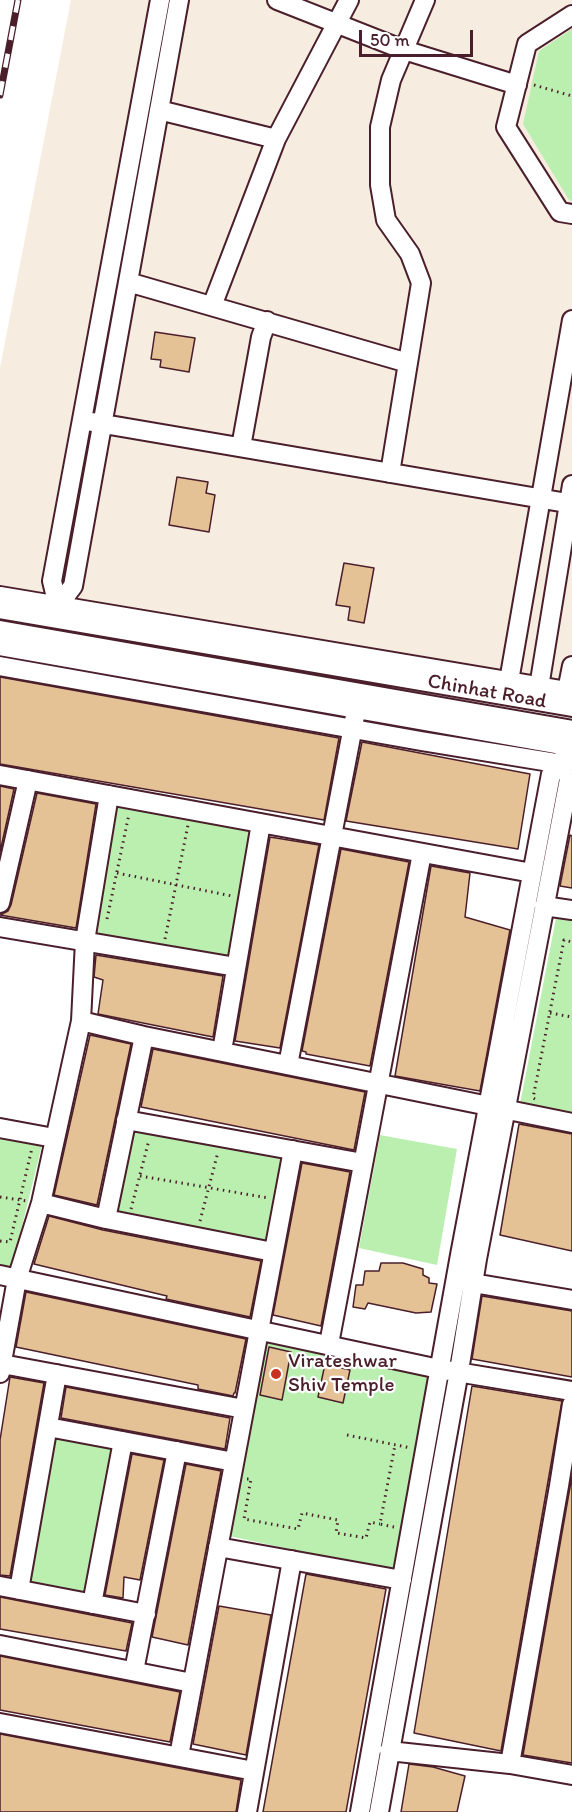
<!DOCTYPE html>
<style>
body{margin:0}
#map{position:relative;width:572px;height:1812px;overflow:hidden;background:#fff;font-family:Itim,sans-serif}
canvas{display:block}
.scale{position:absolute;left:359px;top:30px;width:114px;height:27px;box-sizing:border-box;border:3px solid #4a1f2b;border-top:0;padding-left:8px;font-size:18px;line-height:21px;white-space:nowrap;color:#4a1f2b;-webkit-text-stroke:4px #fff;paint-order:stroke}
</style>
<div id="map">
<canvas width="572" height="1812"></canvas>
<div class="scale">50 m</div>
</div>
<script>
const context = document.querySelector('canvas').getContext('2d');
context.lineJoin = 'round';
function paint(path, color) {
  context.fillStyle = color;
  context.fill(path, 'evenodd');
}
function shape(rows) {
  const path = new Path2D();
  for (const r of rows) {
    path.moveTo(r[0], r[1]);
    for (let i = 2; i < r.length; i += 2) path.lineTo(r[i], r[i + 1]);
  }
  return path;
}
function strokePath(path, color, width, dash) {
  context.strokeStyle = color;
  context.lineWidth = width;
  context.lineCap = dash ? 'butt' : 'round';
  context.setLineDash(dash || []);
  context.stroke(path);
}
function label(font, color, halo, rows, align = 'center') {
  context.font = font + ' Itim,sans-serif';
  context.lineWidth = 4.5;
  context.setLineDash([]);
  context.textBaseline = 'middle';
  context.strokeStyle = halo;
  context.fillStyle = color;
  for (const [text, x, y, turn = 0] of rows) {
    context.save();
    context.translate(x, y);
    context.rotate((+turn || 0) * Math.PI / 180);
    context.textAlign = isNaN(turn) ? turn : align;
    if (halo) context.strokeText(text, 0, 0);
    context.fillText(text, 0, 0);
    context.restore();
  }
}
const built = shape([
 [71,0,572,0,572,685,0,585,0,368]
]);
const green = shape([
 [572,29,572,201,569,200,523,124,539,51],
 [115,806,256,827,231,964,90,935],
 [556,918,572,921,572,1114,520,1104],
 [132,1125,289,1155,270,1246,114,1214],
 [380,1135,457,1149,437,1265,359,1248],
 [0,1137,42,1145,12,1267,0,1264],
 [266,1340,433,1374,396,1572,229,1536],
 [53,1431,120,1443,90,1598,23,1587]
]);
const building = shape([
 [155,332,195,338,189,372,160,367,161,360,151,359,155,332],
 [177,477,208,482,206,493,215,495,209,532,169,525,177,477],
 [344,563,374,568,364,623,348,620,350,607,336,605,344,563],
 [0,677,339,738,324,820,0,764,0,677],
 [362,742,530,774,518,849,346,821,362,742],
 [0,786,14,789,0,852,0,786],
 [37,793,96,804,76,928,0,915,8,911,11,905,37,793],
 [570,835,572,836,572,888,560,886,570,835],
 [270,837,319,845,280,1048,235,1041,270,837],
 [341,849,409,862,370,1066,306,1054,306,1052,302,1051,341,849],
 [431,866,470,873,465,917,510,930,480,1091,395,1076,431,866],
 [96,955,223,976,213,1037,98,1014,103,980,94,977,96,955],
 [90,1035,131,1044,97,1205,54,1195,90,1035],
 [153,1049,365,1092,354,1150,141,1107,153,1049],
 [519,1124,572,1134,572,1251,500,1235,519,1124],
 [302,1163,350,1172,321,1326,273,1315,302,1163],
 [49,1216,103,1230,261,1261,250,1317,166,1299,167,1296,34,1264,49,1216],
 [381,1263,403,1263,423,1269,423,1275,429,1278,429,1283,437,1284,431,1312,416,1313,368,1303,365,1309,353,1307,356,1285,363,1285,365,1271,379,1271,381,1263],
 [26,1292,246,1339,235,1393,234,1393,233,1396,198,1389,198,1385,16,1347,26,1292],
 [482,1296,572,1311,572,1377,472,1359,482,1296],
 [269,1347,291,1352,282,1400,260,1395,269,1347],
 [325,1364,350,1370,343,1403,318,1397,325,1364],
 [10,1377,44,1383,10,1576,0,1575,0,1440,10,1377],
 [472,1386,562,1401,501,1751,414,1733,472,1386],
 [66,1387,230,1418,225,1449,61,1418,66,1387],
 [132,1454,164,1460,140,1580,124,1577,123,1598,105,1595,132,1454],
 [186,1464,221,1471,188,1645,152,1637,186,1464],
 [572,1476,572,1763,523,1755,572,1476],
 [306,1574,386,1589,346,1812,263,1812,306,1574],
 [0,1597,132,1623,126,1651,0,1629,0,1597],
 [219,1606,271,1615,246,1755,193,1744,219,1606],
 [0,1656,180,1692,170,1742,0,1710,0,1656],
 [0,1734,241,1780,236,1812,0,1812,0,1734],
 [409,1764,433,1767,465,1776,457,1812,401,1812,409,1764]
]);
const path = shape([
 [534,85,572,96],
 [117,873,232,896],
 [107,919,129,814],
 [165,939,188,825],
 [550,1013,572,1017],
 [535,1099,533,1098,564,940,572,942],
 [140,1176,269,1198],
 [0,1197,27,1201],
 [131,1209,149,1140],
 [200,1221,218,1152],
 [0,1241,10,1242,32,1148],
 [347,1435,411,1448],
 [247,1479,251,1479,244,1519,298,1529,302,1513,338,1520,336,1533,366,1538,370,1522,380,1524],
 [394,1527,380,1524,395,1445]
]);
const minor = shape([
 [277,0,404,50,517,85],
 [572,15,527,44,506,127,560,212,572,214],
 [159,110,276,139,349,0],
 [128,282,408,363],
 [212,306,276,139],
 [92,422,572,504],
 [241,447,261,337,267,321],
 [390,473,421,283,410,254,386,220,380,185,380,127,391,80,425,0],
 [0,596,572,692],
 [58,606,73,586,179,0],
 [58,606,52,581,160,0],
 [0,609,572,707],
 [0,630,572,730],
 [0,646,572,747],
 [0,666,421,741,568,765],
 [509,681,572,320],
 [539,687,572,485],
 [567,691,572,666],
 [0,775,532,873],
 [0,903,28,780],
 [544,906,572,910],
 [0,927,236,967],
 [81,1021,144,1036,572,1123],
 [222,1051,261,823],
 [288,1065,355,716],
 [126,1120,363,1163],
 [0,1128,54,1138],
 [41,1203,106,1219,273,1252],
 [106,1219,144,1036],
 [0,1275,439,1369,572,1391],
 [473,1283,572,1300],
 [329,1344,422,853],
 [2,1364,244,1409],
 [0,1373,17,1279,41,1203,81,1021,85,941,109,795],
 [48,1427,234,1462],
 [218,1547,402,1580],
 [0,1586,146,1614],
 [19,1590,57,1374],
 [92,1604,123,1441],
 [0,1645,192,1683],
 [134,1671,177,1451],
 [0,1723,254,1771],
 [389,1751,510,1764,572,1775],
 [179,1756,293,1150],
 [510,1764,559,1486,572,1404],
 [247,1812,292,1560],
 [360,1812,460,1255,551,774,563,764],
 [379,1812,459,1371,477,1259,569,779,563,764,566,745]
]);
const rail = shape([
 [0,95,18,0]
]);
const markers = [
 [276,1374,6,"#c8321e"]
];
const streetNames = [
 ["Chinhat Road",487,692,10]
];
const poiNames = [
 ["Virateshwar",288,1362],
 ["Shiv Temple",288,1386]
];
paint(built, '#f7ece0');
paint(green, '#bbefb0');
paint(building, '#e5c196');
strokePath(building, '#4a1f2b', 1.5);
strokePath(minor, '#4a1f2b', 22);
strokePath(path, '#4a1f2b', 3, [1.5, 4.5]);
strokePath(minor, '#fff', 18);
strokePath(rail, '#4a1f2b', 7);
strokePath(rail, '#fff', 4.5, [14]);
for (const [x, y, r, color] of markers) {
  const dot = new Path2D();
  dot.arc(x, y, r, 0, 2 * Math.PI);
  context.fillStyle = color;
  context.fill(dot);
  strokePath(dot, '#fff', 2);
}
label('21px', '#4a1f2b', '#fff', streetNames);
label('21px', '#4a1f2b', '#fff', poiNames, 'left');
</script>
